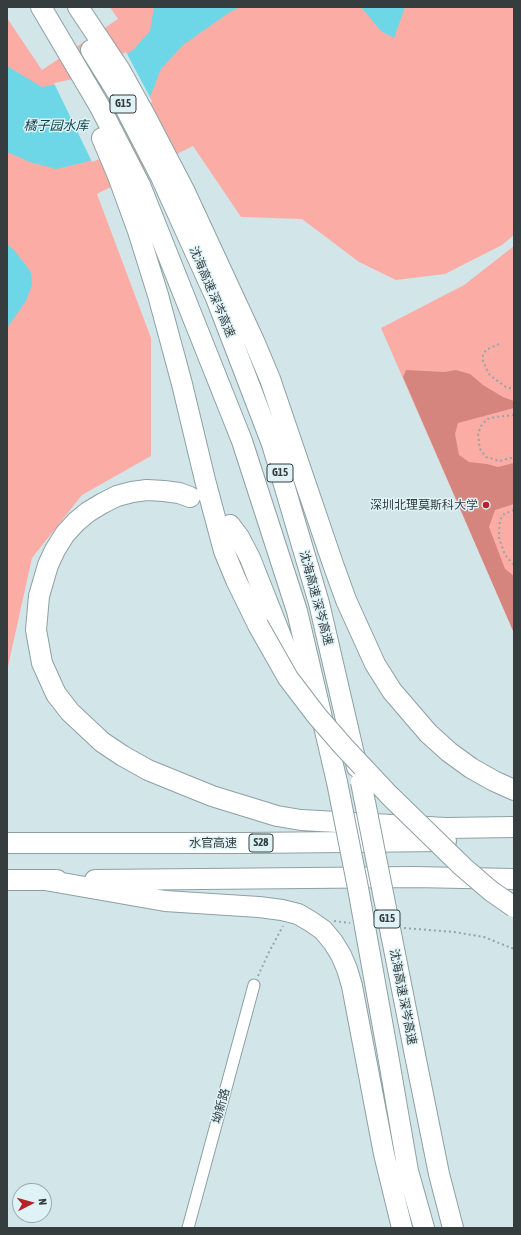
<!DOCTYPE html>
<meta charset="utf-8">
<style>
body{margin:0}
#map{position:relative;width:521px;height:1235px;overflow:hidden;background:#d2e6e9;font-family:"Asap Condensed",sans-serif}
canvas{display:block}
.frame{position:absolute;inset:0;border:8px solid #353d3f;pointer-events:none}
.north{position:absolute;left:12px;top:1183px;width:40px;height:40px;box-sizing:border-box;background:#dff3f7;border:1px solid #9baaad;border-radius:50%;rotate:84deg;font-size:11px;font-weight:700;line-height:16px;text-align:center;color:#353d3f}
.north::after{content:'';display:block;margin:auto;width:14px;height:18px;background:#b52429;clip-path:polygon(50% 0,100% 100%,50% 72%,0 100%)}
</style>
<div id="map">
<canvas width="521" height="1235"></canvas>
<div class="frame"></div>
<div class="north">N</div>
</div>
<script>
const context = document.querySelector('canvas').getContext('2d');
context.lineJoin = 'round';
function paint(path, color) {
  context.fillStyle = color;
  context.fill(path, 'evenodd');
}
function shape(rows) {
  const path = new Path2D();
  for (const r of rows) {
    path.moveTo(r[0], r[1]);
    for (let i = 2; i < r.length; i += 2) path.lineTo(r[i], r[i + 1]);
  }
  return path;
}
function strokePath(path, color, width, dash) {
  context.strokeStyle = color;
  context.lineWidth = width;
  context.lineCap = dash ? 'butt' : 'round';
  context.setLineDash(dash || []);
  context.stroke(path);
}
function label(font, color, halo, rows, align = 'center') {
  context.font = font + ' "Asap Condensed","Noto Sans SC",sans-serif';
  context.lineWidth = 3;
  context.setLineDash([]);
  context.textBaseline = 'middle';
  context.strokeStyle = halo;
  context.fillStyle = color;
  for (const [text, x, y, turn = 0] of rows) {
    context.save();
    context.translate(x, y);
    context.rotate((+turn || 0) * Math.PI / 180);
    context.textAlign = isNaN(turn) ? turn : align;
    if (halo) context.strokeText(text, 0, 0);
    context.fillText(text, 0, 0);
    context.restore();
  }
}
const green = shape([
 [110,7,514,7,514,235,502,245,445,274,396,280,359,262,302,219,241,217,193,146,97,194,151,338,151,456,82,495,32,558,7,671,7,18,42,70,118,19],
 [514,246,514,633,381,328,464,285]
]);
const forest = shape([
 [406,370,444,372,456,370,470,374,483,385,503,397,514,401,514,408,458,423,455,434,459,455,469,462,487,464,498,467,514,463,514,504,495,510,489,527,505,569,514,576,514,633,403,377]
]);
const water = shape([
 [154,7,240,7,230,12,183,45,161,69,140,123,116,151,86,162,56,169,30,162,7,152,7,66,42,87,78,80,111,65,134,49,150,31],
 [361,7,405,7,394,38,381,31],
 [7,244,14,250,31,272,32,285,26,301,7,328]
]);
const pier = shape([
 [126,52,152,101,142,124,131,137,118,152,92,162,54,83,78,78,110,63]
]);
const path = shape([
 [499,344,486,350,483,355,483,361,489,374,495,379,506,387,514,389],
 [514,415,495,417,487,419,481,426,478,434,480,449,486,457,500,461,514,457],
 [514,510,504,514,500,520,499,530,499,538,505,555,514,565],
 [334,921,350,923],
 [404,928,454,932,484,937,514,949],
 [258,976,269,952,283,926]
]);
const street = shape([
 [188,1228,254,985]
]);
const highway = shape([
 [41,7,100,107,140,185,242,441,297,611,337,782],
 [78,7,120,70,146,117,184,190,254,341,270,379,333,564,346,600,375,664,392,691,428,733,449,752,471,768,494,781,514,790],
 [91,50,117,92,161,177,216,298,272,444,319,603,357,767],
 [102,138,118,176,138,231,158,295,182,384,205,480,224,551,236,580,258,625],
 [190,497,179,493,164,491,147,490,132,492,117,496,103,503,88,512,76,522,65,534,55,550,48,565,39,596,36,630,42,663,56,694,70,712,102,742,123,756,148,770,212,796,277,816,301,820,446,828,514,827],
 [230,525,239,537,250,558,305,697],
 [7,843,244,843,446,841],
 [7,880,57,880],
 [45,880,165,901,259,907,282,910,298,914,310,921,323,930,333,942,341,955,347,969,352,986,384,1154,402,1228],
 [95,880,414,877,514,879],
 [388,1055,408,1171,424,1228],
 [415,1055,439,1174,453,1228]
]);
const highwayBridge = shape([
 [258,625,288,678,317,716,344,747,389,795,463,867,491,891,514,907],
 [337,782,358,888,388,1055],
 [361,782,415,1055]
]);
const markers = [
 [486,505,4,"#b52429"]
];
const shields = [
 [123,104,26],
 [280,473,26],
 [261,843,24],
 [387,919,26]
];
const shieldNames = [
 ["G15",123,104],
 ["G15",280,473],
 ["S28",261,843],
 ["G15",387,919]
];
const streetNames = [
 ["沈海高速 深岑高速",212,292,67],
 ["沈海高速 深岑高速",316,598,75],
 ["水官高速",213,843],
 ["沈海高速 深岑高速",403,997,79],
 ["坳新路",221,1106,-75]
];
const poiNames = [
 ["深圳北理莫斯科大学",478,505]
];
const waterNames = [
 ["橘子园水库",56,126]
];
paint(green, '#fbada5');
paint(forest, '#d5857e');
paint(water, '#6dd7e7');
paint(pier, '#d2e6e9');
strokePath(street, '#8da0a3', 13);
strokePath(highway, '#8da0a3', 22);
strokePath(path, '#95a4a6', 2, [2, 3]);
strokePath(street, '#fff', 11);
strokePath(highway, '#fff', 20);
strokePath(highwayBridge, '#8da0a3', 22, []);
strokePath(highwayBridge, '#fff', 20);
for (const [x, y, r, color] of markers) {
  const dot = new Path2D();
  dot.arc(x, y, r, 0, 2 * Math.PI);
  context.fillStyle = color;
  context.fill(dot);
  strokePath(dot, '#dff3f7', 1.5);
}
for (const [x, y, w] of shields) {
  const box = new Path2D();
  box.roundRect(x - w / 2, y - 9, w, 18, 3);
  context.fillStyle = '#dff3f7';
  context.fill(box);
  strokePath(box, '#353d3f', 1);
}
label('bold 11px', '#353d3f', null, shieldNames);
label('12px', '#353d3f', '#dff3f7', streetNames);
label('12px', '#353d3f', '#dff3f7', poiNames, 'right');
label('italic 13px', '#0c3f46', '#dff3f7', waterNames);
</script>
